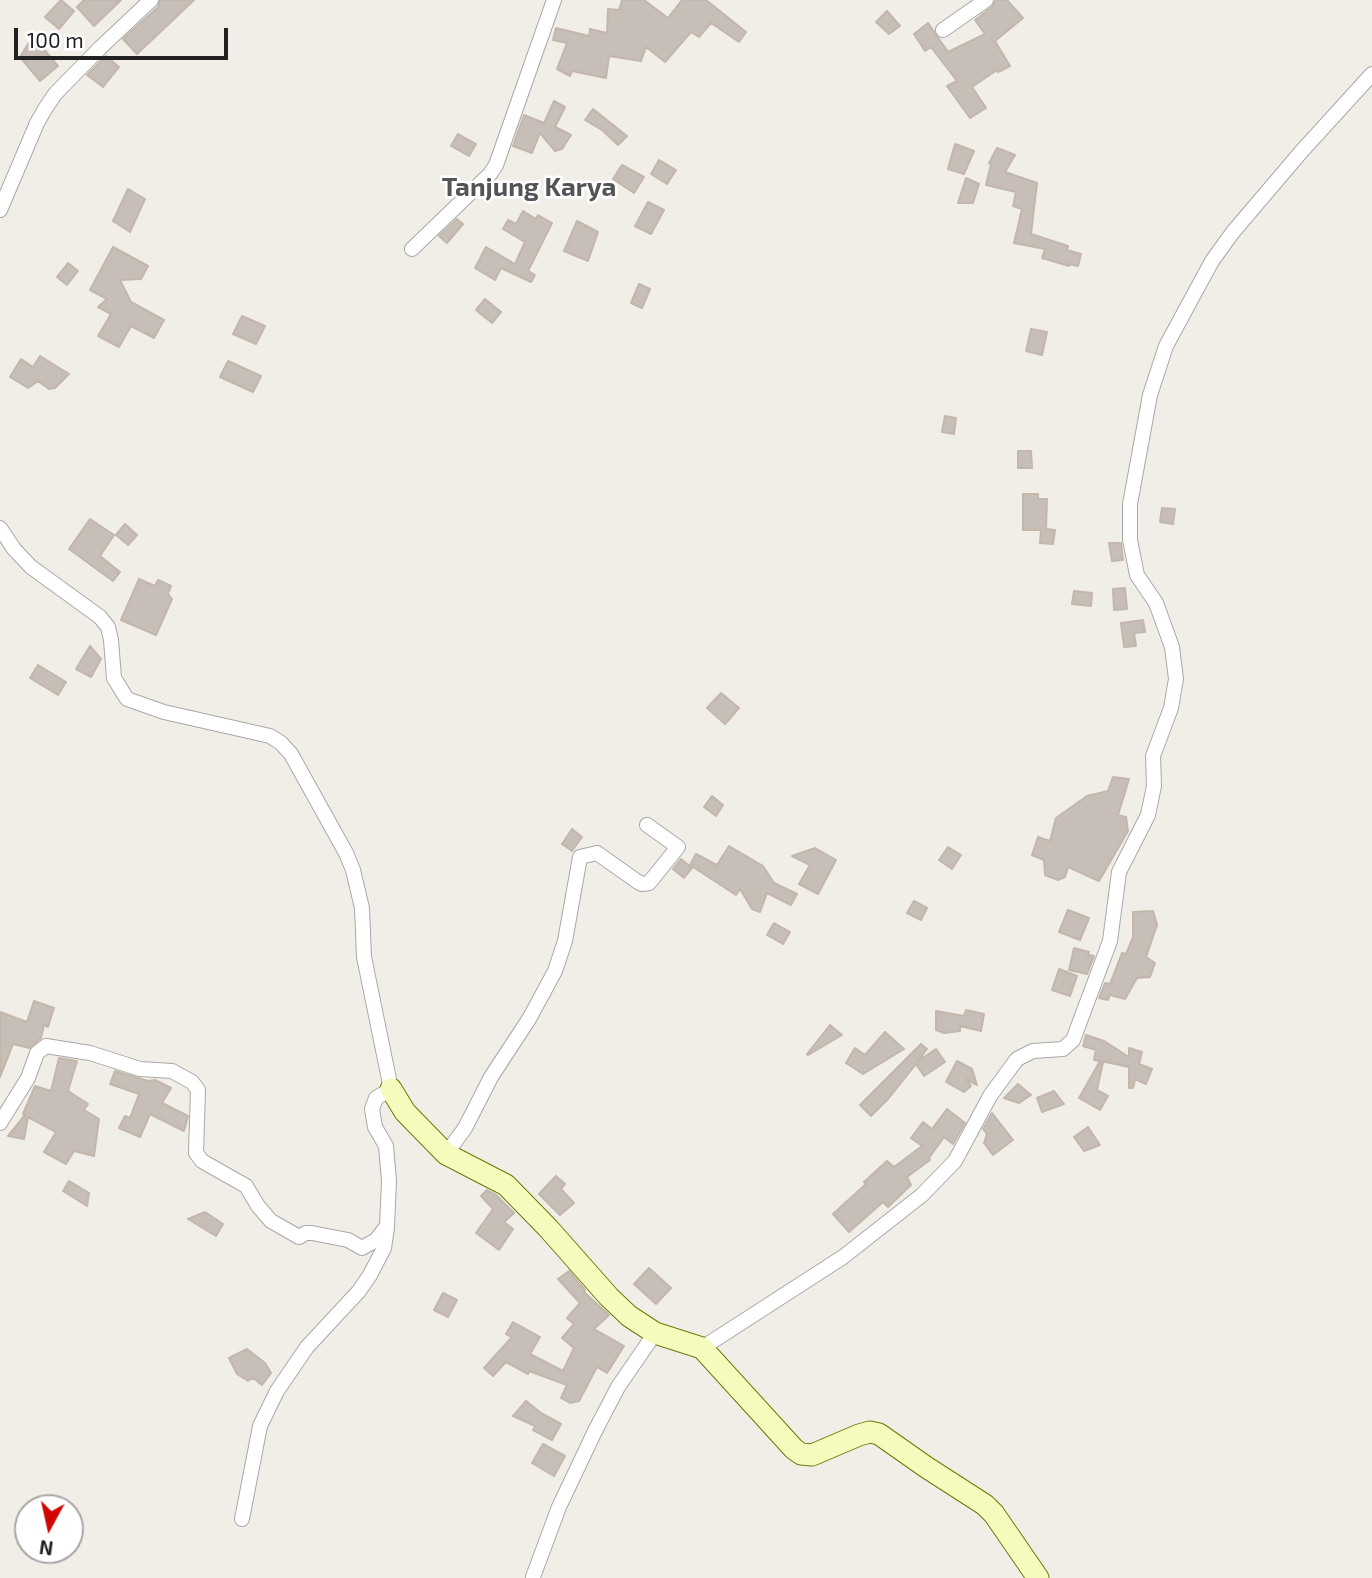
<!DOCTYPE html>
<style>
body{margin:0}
#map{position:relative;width:1372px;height:1578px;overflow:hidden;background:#f1eee8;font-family:"Exo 2",sans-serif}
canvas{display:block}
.north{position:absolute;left:14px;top:1494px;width:70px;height:70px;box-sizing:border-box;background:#fff;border:2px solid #a6a6a6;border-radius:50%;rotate:188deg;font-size:19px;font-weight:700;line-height:28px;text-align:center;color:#212121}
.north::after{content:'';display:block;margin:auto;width:24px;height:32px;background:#d20600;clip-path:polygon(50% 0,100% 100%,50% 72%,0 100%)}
.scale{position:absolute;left:14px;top:28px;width:214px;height:32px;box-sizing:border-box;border:4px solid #212121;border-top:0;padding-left:9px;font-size:21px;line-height:24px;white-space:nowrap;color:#212121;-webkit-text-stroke:5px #fff;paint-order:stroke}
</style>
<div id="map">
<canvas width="1372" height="1578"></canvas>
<div class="north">N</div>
<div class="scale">100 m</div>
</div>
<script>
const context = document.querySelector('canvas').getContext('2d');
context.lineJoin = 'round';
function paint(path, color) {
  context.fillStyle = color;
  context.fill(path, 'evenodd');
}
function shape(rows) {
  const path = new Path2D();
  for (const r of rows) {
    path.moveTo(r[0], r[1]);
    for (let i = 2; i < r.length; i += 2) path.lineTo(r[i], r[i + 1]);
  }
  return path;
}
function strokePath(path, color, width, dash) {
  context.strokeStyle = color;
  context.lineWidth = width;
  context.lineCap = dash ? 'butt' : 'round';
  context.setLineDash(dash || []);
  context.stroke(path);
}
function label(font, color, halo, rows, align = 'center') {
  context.font = font + ' "Exo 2",sans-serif';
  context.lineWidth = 5;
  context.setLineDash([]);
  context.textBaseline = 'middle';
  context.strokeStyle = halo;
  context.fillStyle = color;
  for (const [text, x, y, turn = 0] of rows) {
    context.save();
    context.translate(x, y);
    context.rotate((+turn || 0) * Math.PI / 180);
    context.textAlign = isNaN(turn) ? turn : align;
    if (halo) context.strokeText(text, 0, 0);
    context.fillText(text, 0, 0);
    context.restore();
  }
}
const building = shape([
 [61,0,74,11,59,29,45,17,61,0],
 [84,0,121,0,94,26,77,7,84,0],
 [160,0,194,0,137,54,123,39,158,7,160,0],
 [622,0,644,0,668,18,682,0,706,0,746,32,739,42,711,23,699,37,691,32,665,62,646,47,641,61,609,56,606,78,572,71,570,76,557,69,567,43,553,40,556,28,589,36,590,29,607,33,608,9,619,10,622,0],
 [996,0,1007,0,1023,18,995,41,1010,66,998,72,997,70,972,87,986,108,970,118,947,86,957,81,931,47,925,51,914,34,928,23,948,52,985,34,975,20,992,7,996,0],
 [887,11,900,26,889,34,876,22,887,11],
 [33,36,58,66,40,81,20,57,33,36],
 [106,56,119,67,103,87,87,75,106,56],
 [554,101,565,107,555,127,571,135,562,149,555,151,540,133,532,153,513,146,524,115,544,123,554,101],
 [593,109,627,136,618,145,602,130,585,120,593,109],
 [458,134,476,144,469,156,451,146,458,134],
 [955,144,974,151,964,174,948,169,955,144],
 [997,148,1015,155,1005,172,1037,183,1031,234,1068,246,1067,250,1081,254,1078,266,1069,264,1069,266,1042,258,1045,249,1014,243,1022,209,1013,206,1016,192,986,185,991,164,989,163,997,148],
 [659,160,676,170,667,184,651,174,659,160],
 [622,165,644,177,634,193,613,179,622,165],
 [966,178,979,184,973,203,958,203,966,178],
 [128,189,145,199,130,232,113,221,128,189],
 [648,202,664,210,651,234,635,226,648,202],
 [523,211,536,219,538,215,552,223,528,271,535,275,531,282,501,268,495,280,475,268,486,247,515,264,525,242,503,229,508,220,516,224,523,211],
 [457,219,463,224,447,243,439,236,457,219],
 [577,221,598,232,588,261,564,251,577,221],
 [113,247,148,266,141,279,120,280,131,302,164,320,154,338,131,326,119,347,98,336,111,314,98,307,107,299,90,290,113,247],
 [68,263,78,271,67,285,57,277,68,263],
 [639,284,650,289,642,308,631,303,639,284],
 [485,299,501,312,492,323,476,310,485,299],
 [242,316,265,326,256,344,233,334,242,316],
 [1031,329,1047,332,1042,355,1026,351,1031,329],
 [40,356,69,374,55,388,49,389,38,381,28,388,10,377,21,359,33,367,40,356],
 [228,361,261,376,253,392,220,377,228,361],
 [945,416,956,418,954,434,942,432,945,416],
 [1018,451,1031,451,1032,468,1018,468,1018,451],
 [1023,494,1038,494,1038,499,1047,499,1046,529,1055,530,1053,544,1040,543,1041,530,1023,530,1023,494],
 [1162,508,1175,509,1173,524,1160,522,1162,508],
 [90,519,114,535,100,556,120,572,113,581,69,549,90,519],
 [125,524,137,535,128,545,116,535,125,524],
 [1109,543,1121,543,1123,560,1112,561,1109,543],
 [139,579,155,586,158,580,171,586,168,594,172,599,156,635,121,620,139,579],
 [1125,588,1127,609,1114,610,1113,589,1125,588],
 [1074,591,1092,593,1091,606,1072,604,1074,591],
 [1143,620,1145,632,1134,633,1136,646,1124,647,1121,623,1143,620],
 [90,646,101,659,91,677,76,669,90,646],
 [38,665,66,682,58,695,30,678,38,665],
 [721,693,739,708,725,724,707,708,721,693],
 [1113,777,1129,779,1118,815,1126,817,1128,831,1099,881,1068,867,1065,877,1058,880,1045,875,1044,860,1032,855,1038,837,1050,841,1056,818,1087,796,1108,791,1113,777],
 [712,796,723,805,716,816,704,807,712,796],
 [572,829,582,837,572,851,562,844,572,829],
 [729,846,763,866,774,883,797,894,791,905,767,893,760,912,752,909,740,889,736,895,690,865,696,854,717,865,729,846],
 [948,847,961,855,952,869,939,860,948,847],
 [815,848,836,860,818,894,799,884,810,865,792,856,815,848],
 [681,859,692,868,684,878,673,869,681,859],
 [914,901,927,908,921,920,907,913,914,901],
 [1068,910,1089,918,1080,940,1059,932,1068,910],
 [1153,911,1157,925,1146,957,1155,963,1150,977,1137,978,1125,999,1110,995,1108,1000,1099,998,1105,983,1110,984,1122,953,1126,954,1133,937,1133,912,1153,911],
 [774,923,790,932,783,944,767,935,774,923],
 [1074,948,1089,952,1088,955,1094,956,1087,974,1069,970,1074,948],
 [1059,969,1077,976,1070,996,1052,990,1059,969],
 [34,1001,54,1008,48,1027,44,1025,41,1038,29,1048,13,1044,0,1077,0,1012,27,1022,34,1001],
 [966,1010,984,1014,981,1031,960,1026,960,1031,944,1033,936,1030,936,1011,964,1016,966,1010],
 [830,1025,842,1035,808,1055,807,1054,830,1025],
 [885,1032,904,1049,863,1074,846,1063,855,1048,865,1055,885,1032],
 [1086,1035,1104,1041,1129,1057,1129,1048,1142,1052,1139,1064,1152,1069,1146,1084,1135,1079,1133,1088,1129,1088,1129,1067,1101,1061,1103,1062,1097,1090,1108,1096,1100,1110,1079,1098,1100,1061,1094,1060,1096,1050,1083,1046,1086,1035],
 [921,1044,927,1049,918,1061,936,1049,945,1062,924,1076,916,1064,888,1099,871,1116,860,1105,921,1044],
 [59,1058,77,1061,68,1091,88,1104,84,1110,99,1119,94,1156,74,1151,66,1164,44,1152,56,1132,28,1117,24,1139,8,1136,25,1115,23,1114,35,1086,51,1091,59,1058],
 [957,1061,972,1069,977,1085,966,1079,971,1086,964,1092,946,1082,957,1061],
 [115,1071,148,1081,155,1080,171,1088,162,1103,188,1116,184,1131,150,1114,140,1137,119,1128,125,1116,130,1118,139,1094,110,1084,115,1071],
 [1018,1084,1031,1095,1019,1103,1004,1098,1018,1084],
 [1054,1091,1064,1104,1042,1112,1037,1098,1054,1091],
 [947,1109,965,1123,953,1144,944,1137,929,1158,930,1160,907,1177,911,1185,888,1207,883,1202,849,1232,833,1214,866,1184,864,1182,887,1161,894,1167,922,1146,911,1138,923,1122,932,1129,947,1109],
 [992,1113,1013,1140,993,1155,984,1143,987,1134,983,1129,992,1113],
 [1088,1127,1100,1145,1084,1151,1074,1137,1088,1127],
 [556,1176,565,1184,561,1189,574,1203,560,1215,539,1194,556,1176],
 [69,1181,89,1193,87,1206,63,1191,69,1181],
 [487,1190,496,1195,514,1213,504,1222,513,1229,499,1250,476,1233,493,1209,481,1196,487,1190],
 [205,1212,223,1224,216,1236,188,1219,205,1212],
 [649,1268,671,1288,656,1304,634,1284,649,1268],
 [569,1271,585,1290,584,1292,609,1315,594,1329,624,1346,607,1373,597,1367,579,1401,570,1403,561,1398,567,1385,529,1371,528,1374,506,1362,493,1376,484,1368,512,1337,506,1334,513,1322,540,1337,530,1354,563,1371,574,1348,562,1338,574,1324,567,1318,580,1303,558,1279,569,1271],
 [443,1293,457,1300,448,1317,434,1310,443,1293],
 [247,1349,265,1363,271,1373,262,1385,253,1378,248,1381,237,1374,229,1358,247,1349],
 [526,1401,541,1413,561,1424,552,1440,533,1430,535,1426,513,1416,526,1401],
 [543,1444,565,1456,554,1476,532,1463,543,1444]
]);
const street = shape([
 [943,30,986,0],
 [0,210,37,123,45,109,55,94,100,48,151,0],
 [412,249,490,174,496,165,554,0],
 [0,528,14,549,31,567,100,617,108,627,111,640,114,678,127,699,164,712,270,736,281,743,291,754,346,853,353,870,362,908,364,957,391,1089,376,1098,372,1109,375,1127,386,1146,389,1181,387,1226,376,1240,362,1248,348,1240,312,1233,306,1233,299,1237,271,1221,258,1206,246,1186,202,1161,196,1153,198,1090,192,1082,172,1071,140,1069,90,1053,46,1046,37,1053,28,1078,0,1123],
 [446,1154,465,1128,491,1077,529,1019,555,971,565,941,580,857,597,853,638,882,642,884,649,883,678,847,647,825],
 [702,1348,843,1257,922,1195,955,1161,990,1096,1017,1059,1033,1051,1063,1049,1073,1040,1110,941,1119,872,1148,815,1154,786,1153,756,1171,708,1176,679,1172,647,1156,603,1137,575,1130,540,1130,504,1150,395,1166,346,1212,261,1233,232,1301,152,1372,74],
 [242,1519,260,1426,277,1391,307,1347,359,1291,370,1275,384,1248,387,1228],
 [533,1577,559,1507,595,1431,618,1387,655,1333]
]);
const secondary = shape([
 [391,1089,405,1112,446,1154,506,1185,548,1228,609,1297,629,1316,655,1333,702,1348,794,1449,801,1454,812,1455,859,1435,870,1432,879,1434,926,1467,985,1505,994,1514,1038,1578]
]);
const quarterNames = [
 ["Tanjung Karya",529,187]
];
paint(building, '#c6beb7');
strokePath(building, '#c3b6aa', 2);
strokePath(street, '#a8a8a8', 16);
strokePath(secondary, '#6b7c04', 23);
strokePath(street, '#fff', 14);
strokePath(secondary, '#f5fabd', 21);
label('bold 26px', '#545454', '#fff', quarterNames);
</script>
